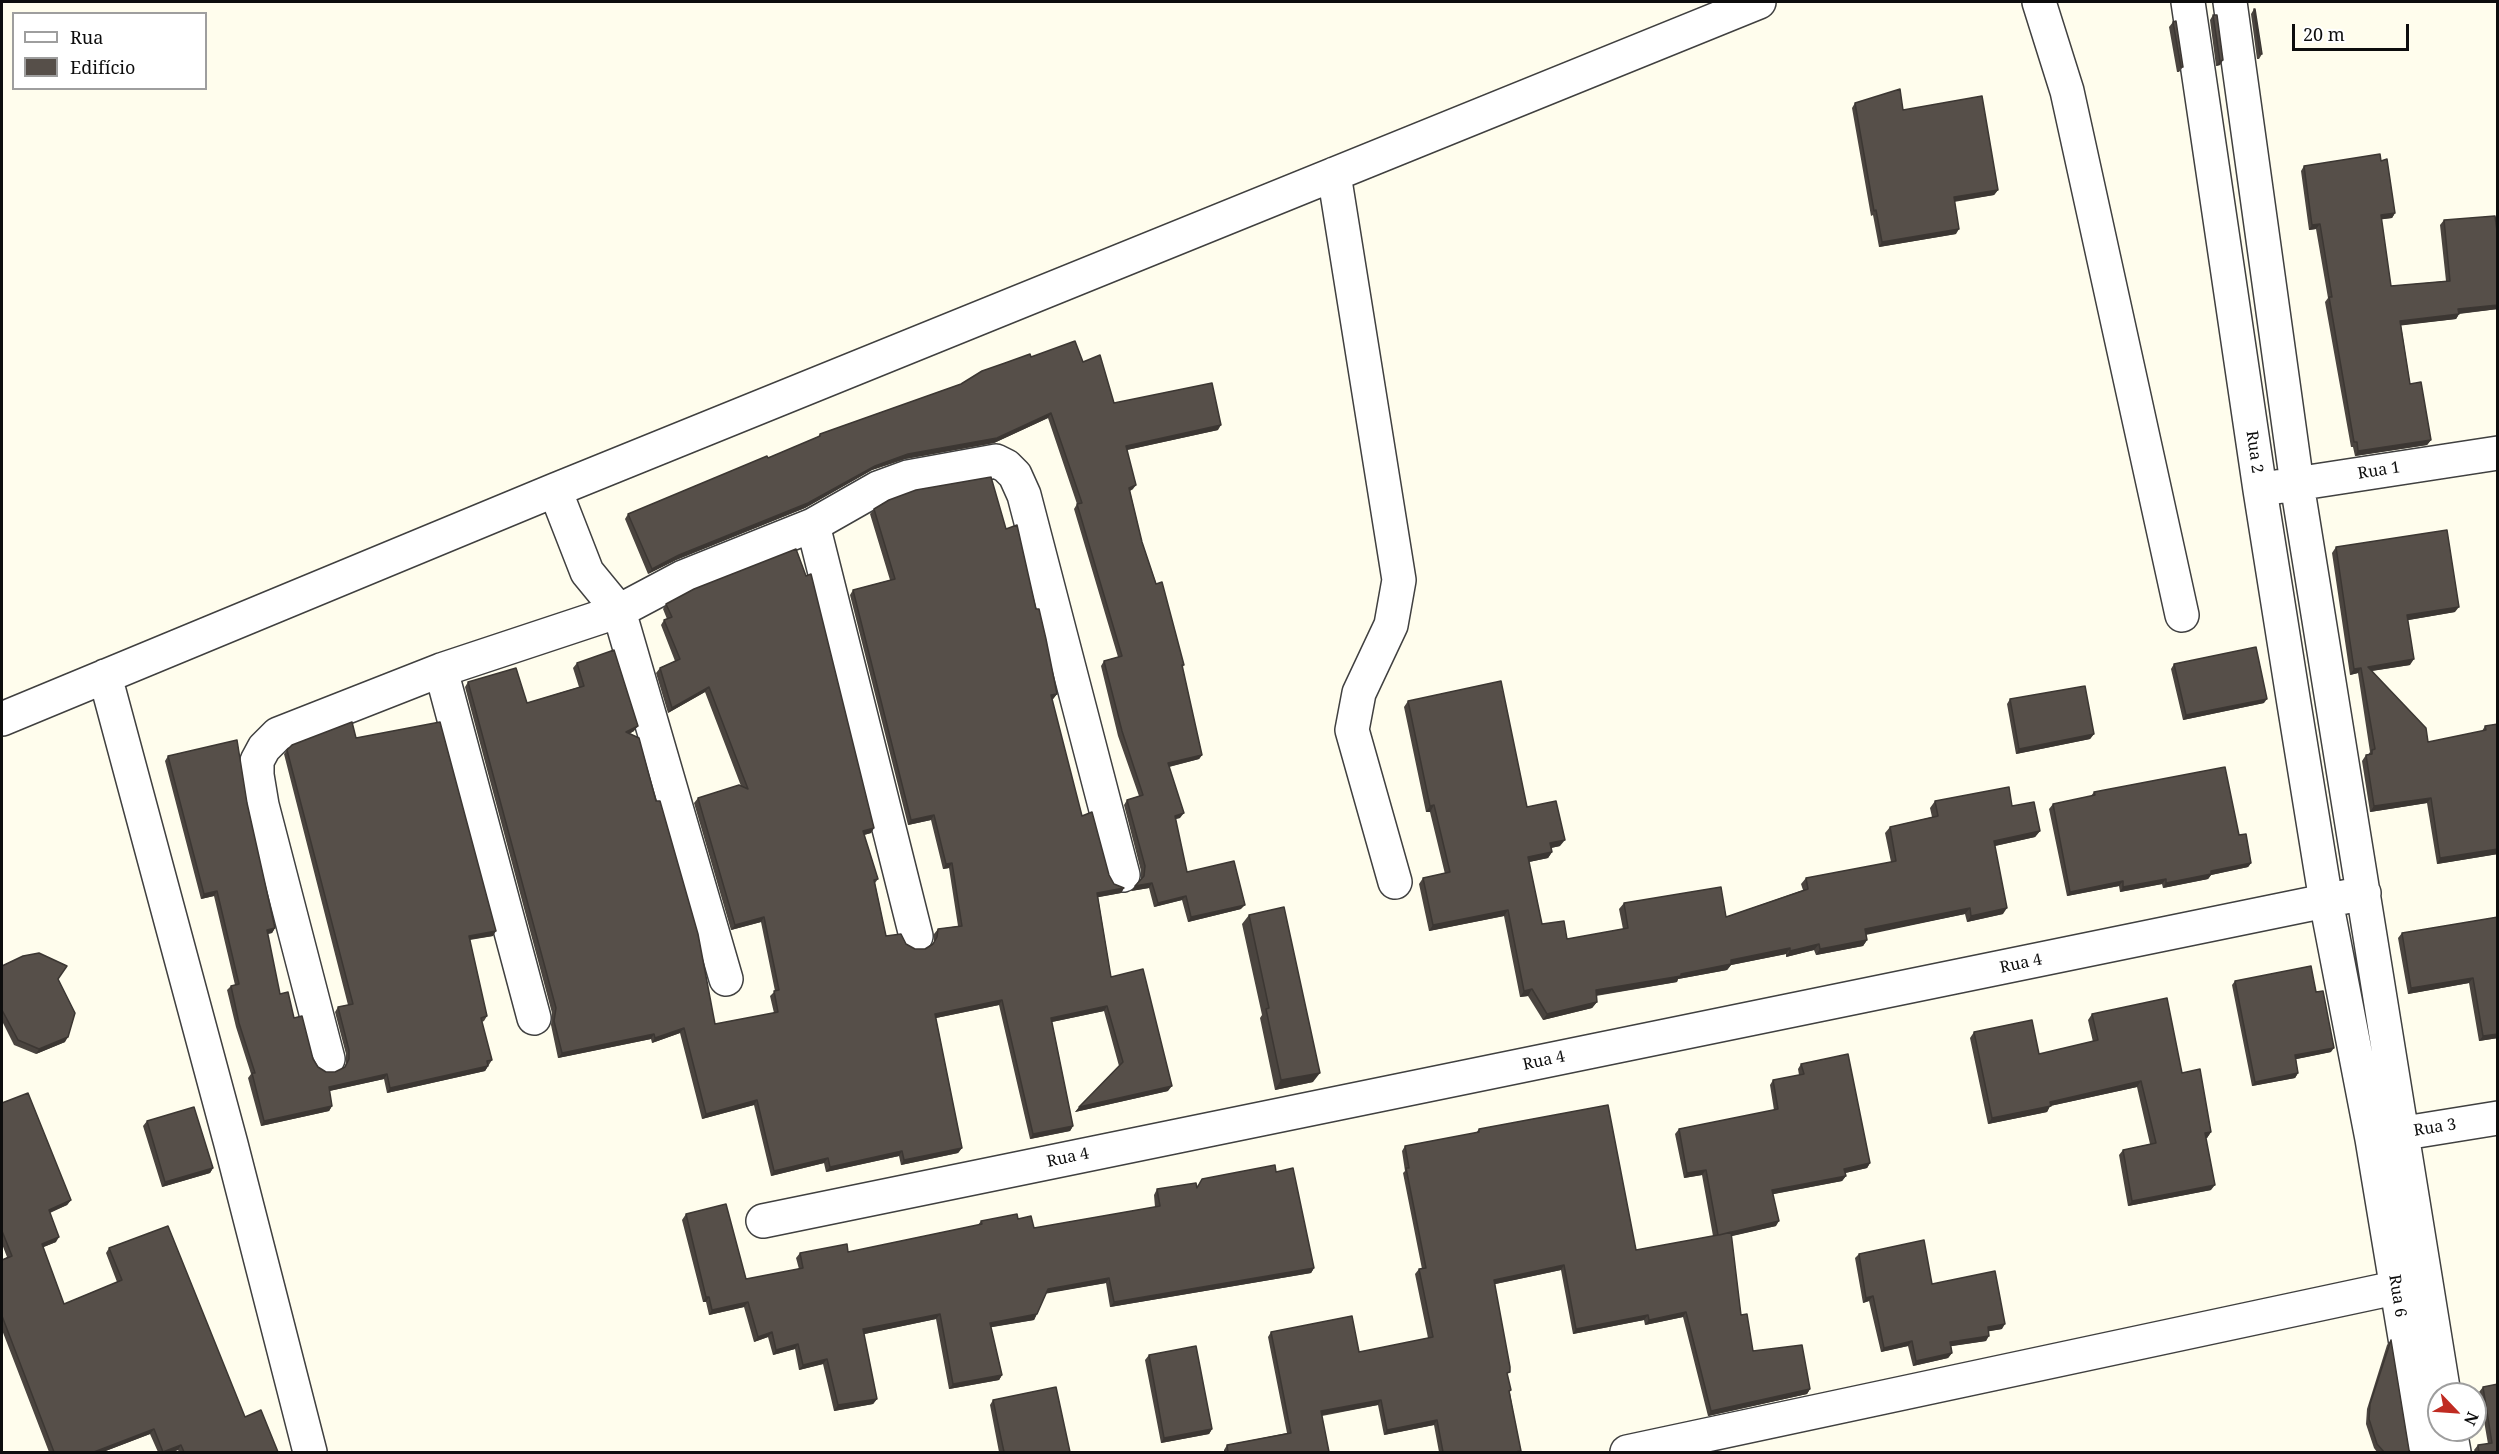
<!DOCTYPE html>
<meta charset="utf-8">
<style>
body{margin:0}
#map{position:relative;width:2499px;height:1454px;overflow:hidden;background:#fffded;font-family:"Noto Serif",serif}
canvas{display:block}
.frame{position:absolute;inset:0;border:3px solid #0d0d0d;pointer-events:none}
.legend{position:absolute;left:12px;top:12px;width:195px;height:78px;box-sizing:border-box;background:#fff;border:2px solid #9e9e9e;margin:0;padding:8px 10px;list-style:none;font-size:18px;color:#0d0d0d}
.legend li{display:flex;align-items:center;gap:12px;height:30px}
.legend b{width:30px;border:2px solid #9e9e9e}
.north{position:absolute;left:2427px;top:1382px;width:60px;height:60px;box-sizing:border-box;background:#fff;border:2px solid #9e9e9e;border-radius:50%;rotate:115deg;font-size:16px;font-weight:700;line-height:24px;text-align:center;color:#0d0d0d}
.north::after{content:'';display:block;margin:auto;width:21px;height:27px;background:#c02b22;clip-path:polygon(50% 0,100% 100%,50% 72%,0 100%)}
.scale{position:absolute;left:2292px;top:24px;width:117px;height:27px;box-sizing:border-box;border:3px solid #0d0d0d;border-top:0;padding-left:8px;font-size:18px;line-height:21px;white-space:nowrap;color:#0d0d0d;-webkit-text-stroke:4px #fff;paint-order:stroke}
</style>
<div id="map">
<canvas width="2499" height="1454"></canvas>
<div class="frame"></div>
<ul class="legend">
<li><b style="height:8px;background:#fff"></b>Rua</li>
<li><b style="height:16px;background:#564f49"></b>Edifício</li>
</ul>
<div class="north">N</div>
<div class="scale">20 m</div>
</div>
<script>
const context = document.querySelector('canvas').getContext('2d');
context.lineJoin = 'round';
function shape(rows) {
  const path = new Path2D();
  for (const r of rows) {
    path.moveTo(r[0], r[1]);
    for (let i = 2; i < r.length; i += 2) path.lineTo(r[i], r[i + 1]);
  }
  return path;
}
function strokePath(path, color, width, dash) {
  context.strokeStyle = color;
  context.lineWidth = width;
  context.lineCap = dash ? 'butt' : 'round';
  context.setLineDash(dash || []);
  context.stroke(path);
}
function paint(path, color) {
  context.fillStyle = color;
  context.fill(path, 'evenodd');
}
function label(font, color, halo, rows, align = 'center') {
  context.font = font + ' "Noto Serif",serif';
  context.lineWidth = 6;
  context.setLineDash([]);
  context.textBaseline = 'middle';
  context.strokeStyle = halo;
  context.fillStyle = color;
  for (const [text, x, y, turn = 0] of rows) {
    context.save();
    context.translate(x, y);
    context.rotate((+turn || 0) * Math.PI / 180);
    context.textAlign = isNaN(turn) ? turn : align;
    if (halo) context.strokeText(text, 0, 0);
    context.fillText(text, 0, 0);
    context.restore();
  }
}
const minor = shape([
 [2039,2,2067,91,2182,615],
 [2188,2,2260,490,2294,704,2326,901,2372,1139,2424,1452],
 [2230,2,2297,484,2444,1394],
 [1334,174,1399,580,1391,625,1359,693,1352,730,1395,882],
 [2276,487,2498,453],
 [555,490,587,572,619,611,726,979],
 [813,525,916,936],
 [441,670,534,1018],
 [105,676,231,1144,310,1452],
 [2,719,555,490,1759,2],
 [328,1059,262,805,257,775,257,761,264,748,278,734,441,670,619,611,683,577,813,525,878,488,908,477,996,461,1006,466,1015,475,1024,495,1123,875],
 [2380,1137,2498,1118],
 [763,1221,2364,893],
 [2450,1430,2454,1452],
 [1627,1452,2418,1283]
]);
const wall = shape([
 [2254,9,2262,54,2259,59,2257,59,2251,14],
 [2213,15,2223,60,2220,65,2216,66,2210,20],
 [2173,22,2183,67,2179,72,2177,72,2169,27],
 [1855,103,1903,110,1998,190,1994,195,1954,202,1956,234,1879,247,1873,215,1871,216,1852,108],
 [2381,161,2395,213,2392,218,2381,219,2391,286,2446,281,2440,225,2444,220,2498,238,2498,309,2459,314,2456,319,2401,325,2410,384,2431,440,2427,445,2355,456,2353,447,2351,447,2325,302,2328,298,2316,229,2309,230,2301,171,2304,166],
 [1031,357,1083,362,1114,403,1218,430,1127,450,1133,489,1130,491,1142,542,1184,665,1182,668,1202,755,1199,759,1169,767,1180,818,1175,819,1187,872,1241,909,1188,922,1182,900,1154,907,1149,888,1131,891,1141,879,1141,871,1124,805,1127,800,1139,796,1118,736,1101,666,1104,661,1118,657,1074,509,1077,504,1048,418,994,443,905,459,872,470,805,508,676,560,648,574,625,519,628,514,768,458,818,437,820,434,961,384],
 [874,509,1006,529,1057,694,1053,699,1052,700,1082,816,1109,875,1114,884,1124,888,1121,893,1098,897,1111,977,1168,1091,1075,1112,1119,1066,1104,1011,1052,1022,1073,1126,1070,1131,1030,1139,999,1005,936,1018,962,1148,958,1153,901,1165,899,1156,826,1172,824,1163,771,1176,754,1105,702,1119,680,1033,652,1043,651,1039,558,1058,551,1025,552,1013,465,687,468,682,527,703,579,687,573,668,577,663,634,731,629,734,715,1024,774,1013,770,996,775,991,761,922,731,930,694,803,698,798,741,786,705,692,668,713,656,673,660,668,675,661,661,625,664,620,667,619,663,609,666,604,874,828,871,833,864,835,878,879,875,883,886,936,906,944,915,949,925,949,932,944,934,942,934,934,938,929,958,926,949,868,943,869,931,820,908,825,850,595,853,590,890,580,870,514],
 [2336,547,2455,612,2408,620,2410,665,2372,671,2428,742,2482,731,2485,726,2498,854,2437,864,2427,803,2370,812,2362,761,2366,755,2368,755,2370,752,2358,673,2350,675,2332,553],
 [2174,664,2264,703,2183,720,2171,669],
 [2010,699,2094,734,2090,739,2016,754,2007,704],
 [1408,701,1527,807,1560,846,1551,848,1552,852,1548,858,1529,862,1542,924,1567,939,1623,929,1619,909,1624,903,1726,917,1803,890,1801,884,1806,878,1891,862,1885,833,1890,827,1932,817,1930,808,1935,801,2012,806,2040,831,2035,837,1995,846,2003,914,1967,922,1965,914,1866,934,1867,940,1863,946,1816,955,1814,950,1786,957,1786,954,1731,965,1727,970,1678,979,1677,982,1596,996,1597,1002,1592,1008,1543,1020,1528,996,1520,997,1504,916,1429,931,1419,884,1423,878,1445,874,1430,812,1426,812,1404,707],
 [356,738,493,936,470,940,487,1016,484,1021,482,1022,492,1060,485,1071,387,1093,384,1079,329,1091,332,1106,329,1111,261,1126,248,1078,251,1074,236,1027,227,990,231,986,235,985,214,896,201,899,165,761,168,756,247,803,275,928,272,933,267,934,280,994,294,1018,318,1067,326,1072,335,1072,344,1068,346,1063,346,1054,335,1012,338,1007,348,1005,284,754,287,750],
 [2094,792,2239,835,2251,863,2248,867,2211,875,2208,879,2163,888,2162,884,2120,892,2119,886,2067,896,2049,809,2053,804,2091,796],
 [1249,915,1313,1082,1275,1090,1260,1018,1262,1015,1242,924],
 [2498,917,2498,1038,2479,1041,2469,983,2408,994,2398,938,2402,933],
 [2,966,58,979,65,1042,36,1054,14,1045,2,1021],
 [2235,981,2316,992,2331,1052,2296,1059,2298,1073,2295,1078,2252,1086,2232,985],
 [2092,1014,2182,1073,2211,1132,2207,1138,2206,1138,2211,1190,2128,1206,2119,1155,2123,1150,2150,1144,2137,1087,2050,1106,2047,1112,1988,1124,1970,1038,1974,1032,2039,1054,2093,1042,2088,1020],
 [1801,1064,1870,1163,1867,1168,1845,1173,1846,1176,1842,1181,1773,1194,1776,1226,1731,1236,1741,1315,1753,1351,1810,1389,1807,1394,1708,1416,1683,1317,1645,1325,1644,1320,1573,1334,1561,1270,1495,1284,1510,1393,1520,1452,1439,1452,1434,1425,1384,1435,1378,1405,1322,1416,1329,1452,1224,1452,1224,1450,1227,1445,1287,1433,1268,1337,1271,1332,1359,1352,1428,1338,1415,1274,1419,1269,1422,1269,1403,1173,1405,1171,1402,1151,1405,1146,1476,1133,1479,1129,1636,1250,1713,1236,1702,1175,1684,1178,1675,1134,1679,1129,1774,1110,1770,1085,1773,1080,1799,1075,1798,1069],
 [2,1103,71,1200,67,1205,50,1213,56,1242,43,1247,64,1304,117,1282,106,1253,109,1248,245,1417,278,1452,179,1452,178,1450,172,1452,158,1452,150,1434,103,1452,49,1452,2,1330,2,1260,7,1257,2,1244],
 [147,1121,213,1168,210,1173,162,1187,143,1126],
 [1276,1172,1314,1268,1311,1273,1110,1307,1106,1283,1046,1293,1034,1320,991,1327,1002,1375,999,1380,949,1389,936,1319,864,1334,877,1399,873,1404,834,1411,823,1364,799,1370,795,1349,773,1355,768,1337,754,1342,744,1307,709,1315,706,1302,703,1302,682,1220,686,1214,746,1279,799,1269,796,1258,800,1253,848,1252,978,1225,981,1221,1018,1219,1034,1228,1155,1207,1154,1195,1157,1189,1197,1187,1202,1179],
 [1859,1254,1932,1284,2002,1329,1989,1331,1986,1341,1951,1346,1952,1353,1948,1358,1913,1366,1908,1346,1881,1352,1869,1301,1863,1303,1855,1258],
 [2391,1340,2409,1450,2410,1452,2377,1452,2374,1448,2366,1424,2367,1409,2387,1345],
 [1149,1355,1212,1429,1209,1434,1161,1443,1145,1360],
 [2483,1387,2498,1452,2475,1452,2474,1450,2478,1445,2488,1444,2479,1392],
 [993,1400,1070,1452,999,1452,990,1405]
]);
const shadedWall = shape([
 [2223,60,2220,65,2216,66,2220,61],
 [1998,190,1994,195,1950,202,1954,197],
 [2395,213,2392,218,2377,220,2381,215],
 [2320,224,2316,229,2309,230,2312,225],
 [1959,229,1956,234,1879,247,1882,242],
 [2498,305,2498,309,2455,314,2458,309],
 [2459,314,2456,319,2397,326,2400,321],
 [1051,413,1048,418,994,443,905,459,872,470,805,508,676,560,648,574,652,569,679,555,875,466,908,454],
 [1221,425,1218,430,1122,451,1126,446],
 [2431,440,2427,445,2355,456,2358,451],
 [1136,485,1133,489,1126,492,1129,488],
 [2459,607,2455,612,2403,621,2407,615],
 [2414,659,2410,665,2364,672,2368,667],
 [2361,668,2358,673,2350,675,2354,669],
 [709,687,705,692,668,713,672,708],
 [1057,694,1053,699,1047,700,1051,695],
 [2267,699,2264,703,2183,720,2186,715],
 [638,726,634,731,623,737,626,732],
 [2094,734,2090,739,2016,754,2019,749],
 [1202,755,1199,759,1164,768,1168,763],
 [2431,798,2427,803,2370,812,2374,806],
 [1434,805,1430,812,1426,812,1430,806],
 [1184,813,1180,818,1171,820,1175,816],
 [934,815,931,820,908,825,911,820],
 [874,828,871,833,860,836,863,831],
 [2040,831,2035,837,1990,847,1994,841],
 [1565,840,1560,846,1546,849,1550,843],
 [2498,849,2498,854,2437,864,2440,858],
 [1552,852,1548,858,1524,863,1528,857],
 [952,863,949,868,943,869,946,864],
 [2251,863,2248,867,2211,875,2208,879,2163,888,2166,883,2211,871],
 [2166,879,2162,884,2120,892,2123,887],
 [2123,881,2119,886,2067,896,2070,892],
 [1152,883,1149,888,1131,891,1135,886],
 [1124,888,1121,893,1094,898,1097,893],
 [217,891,214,896,201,899,204,894],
 [1186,896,1182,900,1154,907,1158,903],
 [1245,905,1241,909,1188,922,1191,917],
 [1970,908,1965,914,1861,936,1865,929],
 [2007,908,2003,914,1967,922,1971,916],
 [1508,910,1504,916,1429,931,1433,925],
 [764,917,761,922,731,930,735,925],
 [275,928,272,933,263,935,267,930],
 [496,931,493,936,466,940,469,936],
 [1867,940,1863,946,1816,955,1820,949],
 [1819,944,1814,950,1786,957,1790,951],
 [1790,948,1786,954,1731,965,1727,970,1678,979,1677,982,1592,996,1596,990,1681,974,1731,960],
 [2473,978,2469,983,2408,994,2411,988],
 [1532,989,1528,996,1520,997,1524,991],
 [1002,1000,999,1005,931,1019,935,1014],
 [1597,1002,1592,1008,1543,1020,1547,1014],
 [1107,1006,1104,1011,1047,1023,1051,1018],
 [684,1028,680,1033,652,1043,655,1038],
 [654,1034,651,1039,558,1058,562,1053],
 [2498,1034,2498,1038,2479,1041,2483,1036],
 [68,1037,65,1042,36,1054,39,1049],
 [2334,1048,2331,1052,2292,1060,2295,1055],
 [488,1066,485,1071,387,1093,390,1088],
 [1320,1073,1313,1082,1275,1090,1281,1080],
 [2298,1073,2295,1078,2252,1086,2255,1082],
 [387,1074,384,1079,325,1092,329,1087],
 [2141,1081,2137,1087,2050,1106,2047,1112,1988,1124,1992,1118,2050,1102],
 [1172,1086,1168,1091,1075,1112,1079,1107],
 [757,1100,754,1105,702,1119,706,1114],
 [332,1106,329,1111,261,1126,264,1121],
 [1073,1126,1070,1131,1030,1139,1033,1134],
 [2211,1132,2207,1138,2201,1139,2205,1133],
 [962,1148,958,1153,901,1165,904,1160],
 [902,1151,899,1156,826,1172,830,1167],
 [828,1158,824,1163,771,1176,774,1171],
 [1870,1163,1867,1168,1841,1174,1844,1169],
 [213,1168,210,1173,162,1187,165,1182],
 [1706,1170,1702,1175,1684,1178,1687,1173],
 [1846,1176,1842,1181,1769,1195,1772,1190],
 [2215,1185,2211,1190,2128,1206,2132,1201],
 [71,1200,67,1205,46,1214,49,1210],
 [1779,1221,1776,1226,1715,1240,1719,1235],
 [59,1237,56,1242,39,1249,42,1244],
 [1564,1265,1561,1270,1491,1285,1494,1280],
 [1314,1268,1311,1273,1110,1307,1114,1302],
 [1109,1278,1106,1283,1044,1294,1048,1289],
 [1873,1296,1869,1301,1863,1303,1866,1298],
 [706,1297,709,1297,706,1302,703,1302],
 [748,1302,744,1307,709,1315,712,1310],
 [1686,1312,1683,1317,1645,1325,1649,1320],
 [940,1314,936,1319,860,1335,863,1329],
 [1037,1314,1034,1320,987,1328,990,1323],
 [1648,1315,1644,1320,1573,1334,1576,1329],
 [2005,1324,2002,1329,1985,1332,1988,1327],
 [772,1332,768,1337,754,1342,758,1337],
 [1989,1336,1986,1341,1946,1347,1950,1342],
 [1912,1341,1908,1346,1881,1352,1884,1348],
 [798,1344,795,1349,773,1355,776,1350],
 [1952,1353,1948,1358,1913,1366,1916,1361],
 [827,1359,823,1364,799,1370,803,1365],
 [1002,1375,999,1380,949,1389,953,1384],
 [1810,1389,1807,1394,1708,1416,1711,1411],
 [877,1399,873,1404,834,1411,838,1405],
 [1381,1400,1378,1405,1317,1416,1321,1411],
 [1437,1420,1434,1425,1384,1435,1387,1430],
 [154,1429,150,1434,103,1452,94,1452],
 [1212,1429,1209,1434,1161,1443,1164,1438],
 [181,1445,178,1450,172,1452,164,1452]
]);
const building = shape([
 [2254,9,2255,9,2262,54,2260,54,2254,9],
 [2213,15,2217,15,2223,60,2220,61,2213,15],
 [2176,21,2183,67,2181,67,2173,22,2176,21],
 [1900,89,1903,110,1982,96,1998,190,1954,197,1959,229,1882,242,1876,210,1874,211,1855,103,1900,89],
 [2380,154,2381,161,2387,159,2395,213,2381,215,2391,286,2450,281,2444,220,2495,216,2498,238,2498,305,2458,309,2459,314,2400,321,2410,384,2421,382,2431,440,2358,451,2357,442,2354,442,2329,297,2332,297,2320,224,2312,225,2304,166,2380,154],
 [1075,341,1083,362,1100,355,1114,403,1212,383,1221,425,1126,446,1136,485,1129,488,1142,542,1156,584,1162,582,1184,665,1182,665,1202,755,1168,763,1184,813,1175,816,1187,872,1234,861,1245,905,1191,917,1186,896,1158,903,1152,883,1135,886,1144,876,1145,866,1127,800,1143,795,1122,731,1104,661,1122,656,1077,504,1082,503,1051,413,997,438,908,454,875,466,808,503,679,555,652,569,628,514,767,456,768,458,820,436,820,434,961,384,982,371,1005,363,1030,354,1031,357,1075,341],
 [991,477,1006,529,1017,525,1036,609,1039,609,1046,639,1057,694,1051,695,1082,816,1092,812,1109,875,1114,884,1124,888,1097,893,1111,977,1143,969,1172,1086,1079,1107,1123,1062,1107,1006,1051,1018,1073,1126,1033,1134,1002,1000,935,1014,962,1148,904,1160,902,1151,830,1167,828,1158,774,1171,757,1100,706,1114,684,1028,655,1038,654,1034,562,1053,554,1021,556,1008,468,682,516,668,527,703,584,686,577,663,614,650,638,726,626,732,639,738,656,801,660,801,698,934,715,1024,778,1012,774,991,779,990,764,917,735,925,698,798,739,785,748,789,709,687,672,708,660,668,680,659,664,620,672,617,666,604,694,589,796,549,806,576,811,574,874,828,863,831,878,879,874,880,886,936,901,934,906,944,915,949,925,949,933,944,937,937,938,929,962,926,952,863,946,864,934,815,911,820,853,590,895,579,874,509,889,500,916,490,991,477],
 [2447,530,2459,607,2407,615,2414,659,2368,667,2426,728,2428,742,2486,730,2485,726,2498,724,2498,849,2440,858,2431,798,2374,806,2366,755,2372,754,2372,750,2375,749,2361,668,2354,669,2336,547,2447,530],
 [2256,647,2267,699,2186,715,2174,664,2256,647],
 [1501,681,1527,807,1556,801,1565,840,1550,843,1552,852,1528,857,1542,924,1564,921,1567,939,1628,928,1624,903,1721,887,1726,917,1808,889,1806,878,1896,861,1890,827,1938,816,1935,801,2009,787,2012,806,2034,802,2040,831,1994,841,2007,908,1971,916,1970,908,1865,929,1867,940,1820,949,1819,944,1790,951,1790,948,1731,960,1731,964,1681,974,1681,976,1596,990,1597,1002,1547,1014,1532,989,1524,991,1508,910,1433,925,1423,878,1450,872,1434,805,1430,806,1408,701,1501,681],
 [2085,686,2094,734,2019,749,2010,699,2085,686],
 [352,722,356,738,440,722,496,931,469,936,487,1016,481,1018,492,1060,487,1061,488,1066,390,1088,387,1074,329,1087,332,1106,264,1121,252,1073,255,1073,239,1023,231,986,239,984,217,891,204,894,168,756,237,740,247,803,275,928,267,930,280,994,288,992,294,1018,302,1016,313,1059,318,1067,326,1072,335,1072,345,1067,349,1059,349,1050,338,1007,353,1004,287,750,292,745,352,722],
 [2225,767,2239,835,2246,834,2251,863,2211,871,2211,874,2166,883,2166,879,2123,887,2123,881,2070,892,2053,804,2095,795,2094,792,2225,767],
 [1284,907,1320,1073,1281,1080,1266,1009,1269,1008,1249,915,1284,907],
 [2498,917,2498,1034,2483,1036,2473,978,2411,988,2402,933,2498,917],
 [39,953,67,966,58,979,75,1013,68,1037,39,1049,18,1040,2,1010,2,966,23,956,39,953],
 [2311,966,2316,992,2323,991,2334,1048,2295,1055,2298,1073,2255,1082,2235,981,2311,966],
 [2167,998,2182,1073,2200,1069,2211,1132,2205,1133,2215,1185,2132,1201,2123,1150,2156,1143,2141,1081,2050,1102,2051,1106,1992,1118,1974,1032,2032,1020,2039,1054,2098,1040,2092,1014,2167,998],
 [1848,1054,1870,1163,1844,1169,1846,1176,1772,1190,1779,1221,1719,1235,1731,1232,1741,1315,1747,1314,1753,1351,1802,1345,1810,1389,1711,1411,1686,1312,1649,1320,1648,1315,1576,1329,1564,1265,1494,1280,1510,1367,1510,1372,1507,1373,1511,1390,1509,1391,1521,1451,1515,1452,1443,1452,1437,1420,1387,1430,1381,1400,1321,1411,1329,1452,1228,1452,1227,1445,1291,1433,1271,1332,1352,1316,1359,1352,1433,1337,1419,1269,1426,1268,1406,1168,1409,1168,1405,1146,1479,1132,1479,1129,1608,1105,1636,1250,1718,1235,1706,1170,1687,1173,1679,1129,1778,1109,1773,1080,1804,1074,1801,1064,1848,1054],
 [28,1093,71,1200,49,1210,59,1237,42,1244,64,1304,122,1280,109,1248,168,1226,245,1417,261,1410,278,1452,184,1452,181,1445,163,1452,154,1429,94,1452,54,1452,2,1316,2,1260,12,1256,2,1231,2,1103,28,1093],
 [194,1107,213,1168,165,1182,147,1121,194,1107],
 [1275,1165,1276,1172,1293,1168,1314,1268,1114,1302,1109,1278,1048,1289,1037,1314,990,1323,1002,1375,953,1384,940,1314,863,1329,877,1399,838,1405,827,1359,803,1365,798,1344,776,1350,772,1332,758,1337,748,1302,712,1310,709,1297,706,1297,686,1214,726,1204,746,1279,803,1268,800,1253,847,1244,848,1252,982,1224,981,1221,1017,1214,1018,1219,1031,1216,1034,1228,1160,1206,1157,1189,1196,1183,1197,1188,1202,1179,1275,1165],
 [1924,1240,1932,1284,1995,1271,2005,1324,1988,1327,1989,1336,1950,1342,1952,1353,1916,1361,1912,1341,1884,1348,1873,1296,1866,1298,1859,1254,1924,1240],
 [2391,1340,2409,1450,2410,1452,2384,1452,2377,1444,2369,1419,2370,1404,2391,1340],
 [1196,1346,1212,1429,1164,1438,1149,1355,1196,1346],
 [2498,1384,2498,1452,2479,1452,2478,1445,2492,1443,2483,1387,2498,1384],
 [1056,1387,1070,1452,1004,1452,993,1400,1056,1387]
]);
const streetNames = [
 ["Rua 2",2254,452,82],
 ["Rua 1",2379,471,-9],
 ["Rua 4",2021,964,-12],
 ["Rua 4",1544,1061,-12],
 ["Rua 3",2435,1128,-9],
 ["Rua 4",1068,1158,-12],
 ["Rua 6",2397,1296,81]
];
strokePath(minor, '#404040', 36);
strokePath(minor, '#fff', 33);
paint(wall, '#4a443f');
paint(shadedWall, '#3c3733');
paint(building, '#564f49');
strokePath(building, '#3c3733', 1.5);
label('16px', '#0d0d0d', '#fff', streetNames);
</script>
